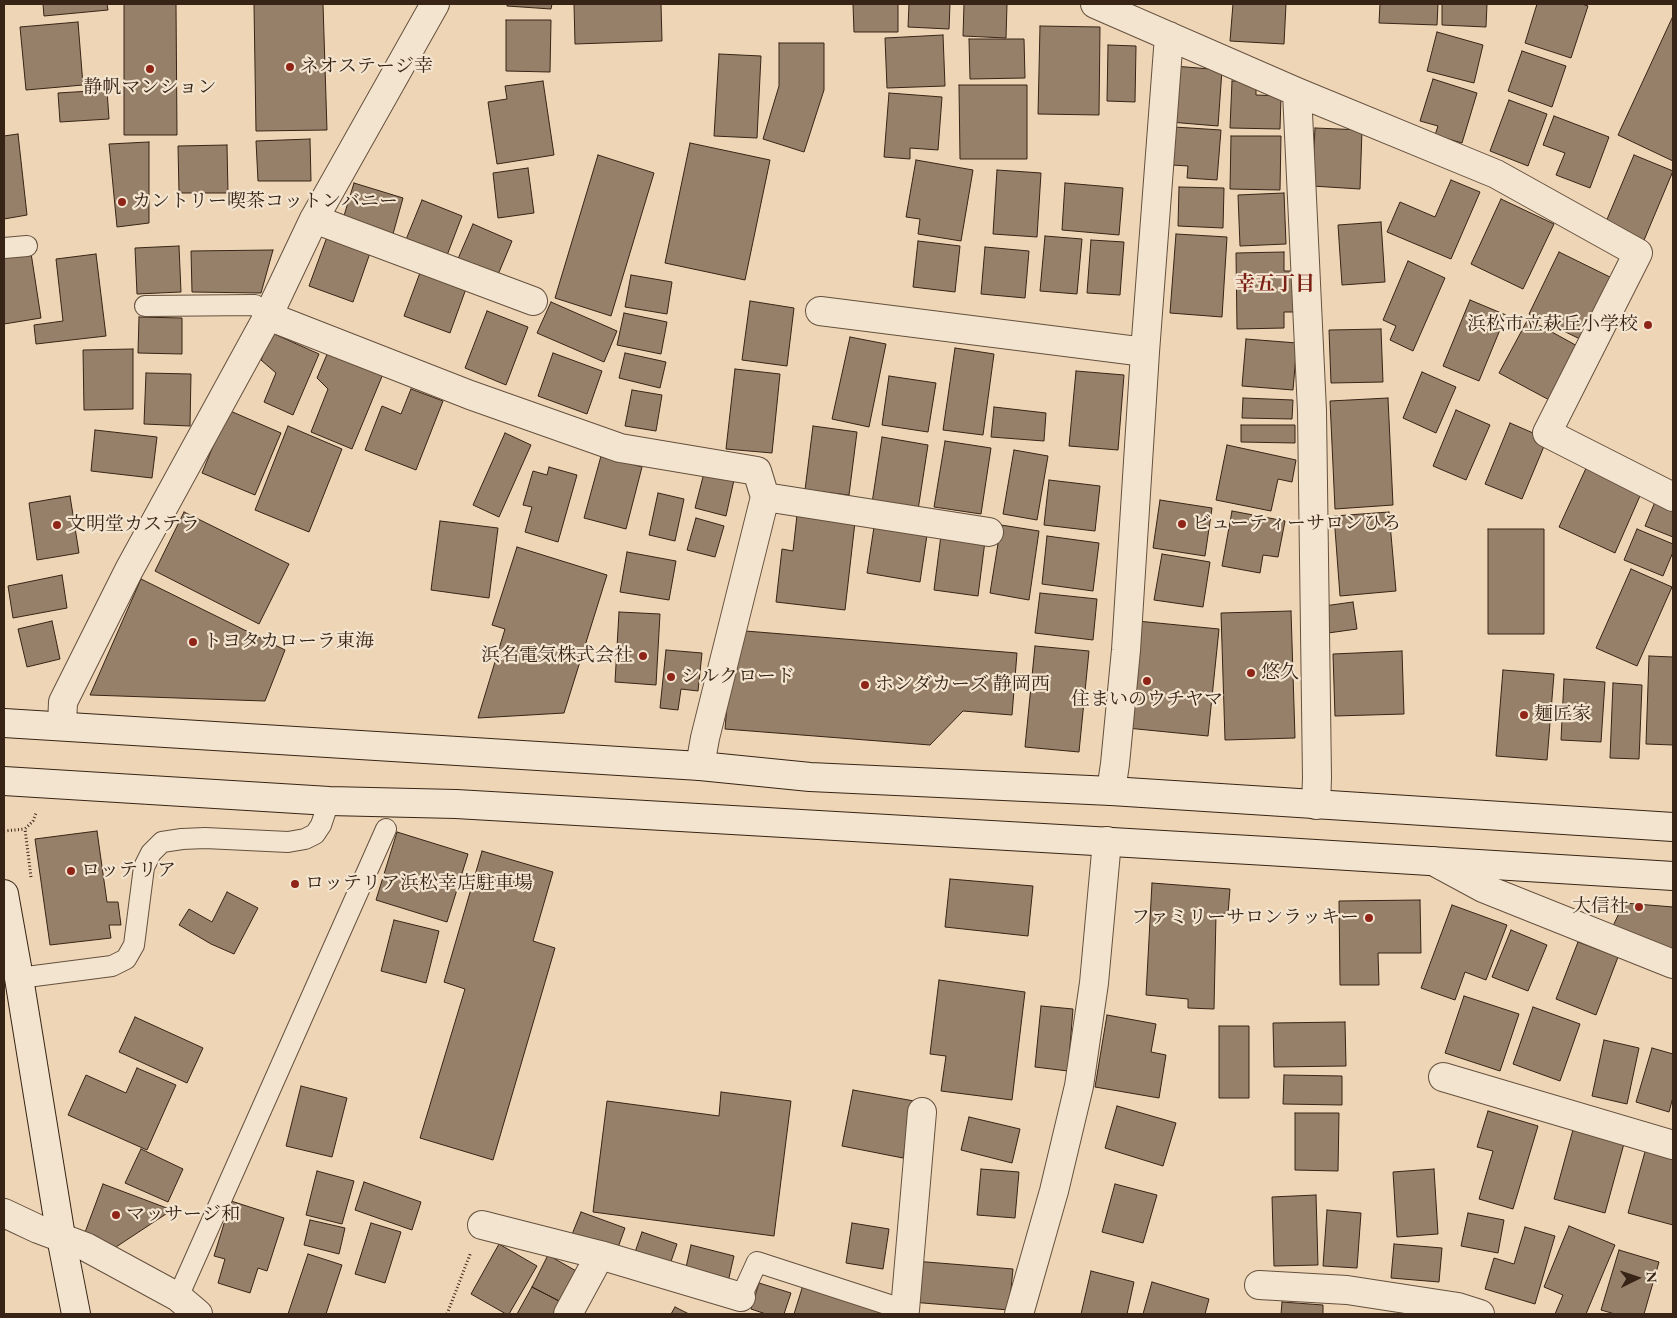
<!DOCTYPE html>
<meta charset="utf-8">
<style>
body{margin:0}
#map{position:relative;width:1677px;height:1318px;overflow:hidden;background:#edd5b5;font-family:"EB Garamond",serif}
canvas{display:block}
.frame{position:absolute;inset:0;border:5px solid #382416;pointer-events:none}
.north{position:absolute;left:1612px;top:1253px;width:50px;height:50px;-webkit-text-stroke:4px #f3e4cf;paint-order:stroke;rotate:86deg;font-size:14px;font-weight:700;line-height:20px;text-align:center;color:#382416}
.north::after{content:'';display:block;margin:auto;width:18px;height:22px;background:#382416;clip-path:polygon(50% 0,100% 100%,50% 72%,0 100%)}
</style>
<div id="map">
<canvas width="1677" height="1318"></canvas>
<div class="frame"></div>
<div class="north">N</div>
</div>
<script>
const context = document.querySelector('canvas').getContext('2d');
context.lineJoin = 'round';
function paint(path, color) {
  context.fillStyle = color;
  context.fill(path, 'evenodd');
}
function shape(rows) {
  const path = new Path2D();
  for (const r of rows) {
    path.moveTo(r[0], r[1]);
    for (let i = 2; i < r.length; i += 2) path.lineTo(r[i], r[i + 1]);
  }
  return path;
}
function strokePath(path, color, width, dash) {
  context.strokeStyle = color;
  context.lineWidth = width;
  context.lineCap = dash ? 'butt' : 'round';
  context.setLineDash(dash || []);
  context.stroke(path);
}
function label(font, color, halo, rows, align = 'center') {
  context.font = font + ' "EB Garamond","Noto Serif JP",serif';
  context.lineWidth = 4.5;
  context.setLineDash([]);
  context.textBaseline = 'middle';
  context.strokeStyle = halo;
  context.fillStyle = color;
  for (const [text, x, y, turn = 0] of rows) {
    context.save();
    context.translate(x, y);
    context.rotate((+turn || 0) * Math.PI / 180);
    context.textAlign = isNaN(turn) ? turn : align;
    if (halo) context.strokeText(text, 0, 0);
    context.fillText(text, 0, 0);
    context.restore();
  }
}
const building = shape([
 [43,4,107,4,108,10,44,16,43,4],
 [124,4,176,4,177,135,124,135,124,4],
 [254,4,323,4,327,130,256,131,254,4],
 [507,4,552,4,551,9,507,6,507,4],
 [574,4,661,4,662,41,575,44,574,4],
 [853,4,898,4,898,32,854,32,853,4],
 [909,4,950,4,949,29,908,27,909,4],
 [964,4,1007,4,1006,38,963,36,964,4],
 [1233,4,1286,4,1284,44,1230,41,1233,4],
 [1380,4,1438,4,1437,25,1379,23,1380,4],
 [1442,4,1487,4,1486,27,1442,25,1442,4],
 [1537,4,1582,4,1588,6,1571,58,1525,43,1537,4],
 [1673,16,1673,161,1618,135,1673,16],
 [506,20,551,20,550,72,506,71,506,20],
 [78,22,83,85,26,90,20,27,78,22],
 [1040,26,1100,27,1099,115,1038,114,1040,26],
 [1437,32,1483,45,1474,83,1427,71,1437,32],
 [943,35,945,86,887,88,885,38,943,35],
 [969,39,1024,39,1025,78,970,79,969,39],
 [779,43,824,43,824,90,804,152,763,139,779,86,779,43],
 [1108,45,1136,46,1135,102,1107,101,1108,45],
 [1522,51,1566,66,1552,107,1508,91,1522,51],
 [719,54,761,56,757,138,714,136,719,54],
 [1174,66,1222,70,1218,126,1170,122,1174,66],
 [1433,79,1477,93,1462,143,1435,135,1438,126,1420,121,1433,79],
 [543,81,554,155,497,164,488,102,507,99,505,86,543,81],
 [1232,81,1256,81,1256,95,1281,96,1280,129,1230,128,1232,81],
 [959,85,1027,85,1027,159,960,159,959,85],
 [107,90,109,119,60,122,58,93,107,90],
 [889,93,942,97,938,150,910,148,910,159,884,157,889,93],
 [1509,100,1547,114,1528,166,1490,151,1509,100],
 [1554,116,1609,137,1590,188,1556,175,1565,153,1543,145,1554,116],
 [1174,127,1221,130,1217,180,1187,178,1188,166,1172,165,1174,127],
 [1315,128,1362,130,1360,189,1312,186,1315,128],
 [18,134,27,215,4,219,4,136,18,134],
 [1231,136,1281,136,1280,190,1230,189,1231,136],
 [310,139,311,181,258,181,256,141,310,139],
 [149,142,149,223,117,227,109,144,149,142],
 [690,143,770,160,745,280,665,263,690,143],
 [227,145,228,193,179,193,178,146,227,145],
 [598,155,654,173,611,316,555,298,598,155],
 [1634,155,1673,171,1642,245,1603,229,1634,155],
 [916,160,973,170,961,241,918,234,920,219,906,217,916,160],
 [528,168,534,213,498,218,493,173,528,168],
 [997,170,1041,173,1037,237,993,234,997,170],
 [1451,180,1480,192,1451,259,1387,232,1400,202,1435,217,1451,180],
 [354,183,403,198,393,234,343,219,354,183],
 [1065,183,1123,188,1119,235,1062,230,1065,183],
 [1179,187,1224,188,1223,228,1178,226,1179,187],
 [1284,193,1286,244,1240,246,1238,195,1284,193],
 [1501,199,1554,224,1523,289,1471,264,1501,199],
 [422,200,462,216,446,258,405,242,422,200],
 [1381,222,1385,282,1342,285,1338,225,1381,222],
 [473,224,512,241,497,277,457,261,473,224],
 [1176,234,1227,237,1222,317,1170,313,1176,234],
 [1045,236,1082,239,1077,294,1040,291,1045,236],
 [327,237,370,253,353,302,309,286,327,237],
 [1091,240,1124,242,1120,295,1087,293,1091,240],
 [918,241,960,246,955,292,913,287,918,241],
 [179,246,181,292,137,294,135,248,179,246],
 [985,247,1029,251,1025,298,981,294,985,247],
 [273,250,261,293,192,292,191,251,273,250],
 [1284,252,1284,271,1295,271,1296,312,1284,312,1284,328,1237,329,1236,253,1284,252],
 [1559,252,1614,279,1584,341,1529,314,1559,252],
 [31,253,41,318,4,324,4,257,31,253],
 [96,254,106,336,36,344,34,325,63,321,56,259,96,254],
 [1408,261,1445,278,1413,351,1390,340,1396,326,1383,320,1408,261],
 [421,270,467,286,450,333,404,316,421,270],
 [631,275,672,282,667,314,625,307,631,275],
 [1470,300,1506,315,1479,381,1443,366,1470,300],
 [750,301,794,308,787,366,742,360,750,301],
 [551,302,617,331,604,362,537,333,551,302],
 [487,311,528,327,506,385,465,368,487,311],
 [624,313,667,322,661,354,617,345,624,313],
 [139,317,182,318,182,354,138,353,139,317],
 [1528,319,1581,348,1553,402,1499,373,1528,319],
 [1381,329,1383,382,1331,383,1329,330,1381,329],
 [272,333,319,354,293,415,264,402,276,373,261,360,272,333],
 [850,337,886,344,869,427,832,419,850,337],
 [1246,339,1297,343,1293,390,1242,386,1246,339],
 [955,348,994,354,983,435,943,430,955,348],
 [133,349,133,409,84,410,83,350,133,349],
 [328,352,383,374,352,449,311,432,328,389,317,378,328,352],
 [553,353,602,371,587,414,538,396,553,353],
 [625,353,666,362,660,388,619,378,625,353],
 [735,369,780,374,772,453,726,449,735,369],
 [1076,371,1124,375,1118,450,1069,446,1076,371],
 [1422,372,1456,387,1436,433,1403,418,1422,372],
 [146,373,191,374,190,426,144,424,146,373],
 [889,376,936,383,928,432,882,425,889,376],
 [411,389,443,401,416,470,365,450,382,406,401,414,411,389],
 [632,390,662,395,656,431,625,426,632,390],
 [1243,398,1293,400,1292,419,1242,418,1243,398],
 [1388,398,1393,505,1335,509,1330,401,1388,398],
 [994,407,1046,413,1044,441,991,437,994,407],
 [228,410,281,433,255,495,202,473,228,410],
 [1456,410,1490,425,1466,480,1433,466,1456,410],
 [1510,423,1547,439,1522,499,1485,484,1510,423],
 [1241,425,1295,425,1295,443,1241,442,1241,425],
 [288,426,342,449,309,532,255,510,288,426],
 [813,426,857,432,849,495,805,490,813,426],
 [95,430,157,437,152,478,91,471,95,430],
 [505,433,531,445,499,517,473,505,505,433],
 [882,437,928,445,918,510,872,503,882,437],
 [945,441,991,448,981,514,934,507,945,441],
 [1227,445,1296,460,1292,482,1278,479,1271,511,1216,500,1227,445],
 [1014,450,1048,456,1037,520,1003,514,1014,450],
 [601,456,642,467,626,529,584,518,601,456],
 [1588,464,1643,489,1615,553,1559,527,1588,464],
 [549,467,577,475,558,542,525,532,532,507,523,505,533,471,547,475,549,467],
 [704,473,734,480,726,516,695,508,704,473],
 [1049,480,1100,486,1095,531,1044,525,1049,480],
 [658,493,684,499,675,541,649,535,658,493],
 [70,496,79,553,37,560,29,503,70,496],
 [1160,500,1212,508,1205,556,1153,548,1160,500],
 [1655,502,1673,510,1673,537,1645,526,1655,502],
 [1232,511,1285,521,1278,557,1263,555,1260,573,1222,566,1232,511],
 [184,512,289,564,259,624,155,571,184,512],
 [1389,512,1396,591,1340,596,1334,516,1389,512],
 [797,515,855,522,845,610,776,602,782,549,793,551,797,515],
 [696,518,724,526,715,557,687,550,696,518],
 [440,521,498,528,489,598,431,590,440,521],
 [1001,525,1039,531,1029,600,990,593,1001,525],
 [874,527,927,535,920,582,867,573,874,527],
 [1488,529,1544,529,1544,634,1488,634,1488,529],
 [1637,529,1673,544,1673,552,1663,576,1624,560,1637,529],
 [941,535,985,541,978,596,934,590,941,535],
 [1047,536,1099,543,1093,591,1042,584,1047,536],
 [517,547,607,575,564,713,478,718,505,629,492,625,517,547],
 [627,552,676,561,669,600,620,592,627,552],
 [1162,554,1210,562,1203,607,1154,600,1162,554],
 [1631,569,1672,587,1637,666,1596,648,1631,569],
 [62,575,67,608,13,618,8,586,62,575],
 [141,579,285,650,265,701,90,695,141,579],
 [1040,593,1097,599,1093,640,1035,633,1040,593],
 [1353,602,1357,629,1328,633,1324,606,1353,602],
 [1291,611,1295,738,1225,740,1221,613,1291,611],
 [619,612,660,614,656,685,615,682,619,612],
 [52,621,60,659,27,667,18,629,52,621],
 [1137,621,1219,629,1208,736,1127,728,1137,621],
 [733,630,1017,653,1012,715,963,711,930,745,725,729,733,630],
 [1035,646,1089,651,1079,752,1025,747,1035,646],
 [666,650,702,653,698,691,681,689,678,710,660,708,666,650],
 [1402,651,1404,714,1335,716,1333,654,1402,651],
 [1649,656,1673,657,1673,745,1646,744,1649,656],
 [1503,670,1554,674,1547,760,1496,756,1503,670],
 [1564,679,1605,682,1601,742,1561,740,1564,679],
 [1613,683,1642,685,1639,759,1610,758,1613,683],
 [97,831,107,902,118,902,121,925,109,925,111,938,50,945,35,839,97,831],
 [397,832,468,854,447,922,376,900,397,832],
 [482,851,553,872,533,941,555,948,493,1160,420,1138,465,989,444,982,482,851],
 [950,879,1033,886,1028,936,945,927,950,879],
 [1152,883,1230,889,1228,913,1216,914,1214,1009,1188,1008,1188,999,1146,995,1152,883],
 [227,892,258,908,234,954,211,944,179,925,189,909,212,922,227,892],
 [1420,900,1421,953,1378,953,1379,985,1340,985,1339,901,1420,900],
 [1624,903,1673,907,1673,961,1611,930,1624,903],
 [1452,905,1507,925,1486,980,1465,972,1455,1000,1421,988,1452,905],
 [394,920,439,931,426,983,381,971,394,920],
 [1511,930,1547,945,1528,991,1492,977,1511,930],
 [1578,942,1618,957,1596,1015,1556,999,1578,942],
 [939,980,1025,992,1012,1100,941,1091,946,1056,930,1054,939,980],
 [1464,996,1519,1014,1500,1071,1445,1053,1464,996],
 [1041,1006,1073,1009,1068,1071,1035,1067,1041,1006],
 [1533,1007,1580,1024,1560,1081,1513,1064,1533,1007],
 [1107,1015,1156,1024,1151,1052,1166,1055,1159,1098,1095,1087,1107,1015],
 [135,1017,203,1048,187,1083,119,1052,135,1017],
 [1345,1022,1346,1066,1274,1067,1273,1023,1345,1022],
 [1219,1026,1249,1026,1249,1098,1219,1098,1219,1026],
 [1604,1040,1639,1048,1627,1104,1592,1096,1604,1040],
 [1652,1048,1673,1054,1673,1097,1669,1112,1636,1102,1652,1048],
 [137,1068,176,1085,147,1150,68,1115,86,1075,126,1093,137,1068],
 [1284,1075,1342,1076,1342,1105,1283,1104,1284,1075],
 [301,1086,347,1098,332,1157,286,1146,301,1086],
 [853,1090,914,1101,903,1158,842,1146,853,1090],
 [721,1092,791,1101,774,1236,593,1212,607,1101,719,1116,721,1092],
 [1117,1106,1176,1123,1163,1166,1105,1148,1117,1106],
 [1488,1111,1538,1126,1513,1209,1479,1199,1493,1151,1477,1147,1488,1111],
 [1295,1113,1339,1113,1338,1171,1295,1170,1295,1113],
 [969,1117,1020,1129,1012,1163,961,1150,969,1117],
 [1574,1126,1625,1140,1605,1213,1554,1199,1574,1126],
 [1648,1141,1673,1148,1673,1225,1628,1213,1648,1141],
 [141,1149,183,1169,168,1202,125,1183,141,1149],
 [981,1169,1019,1172,1015,1218,977,1215,981,1169],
 [1434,1169,1438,1234,1397,1237,1393,1172,1434,1169],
 [317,1171,354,1181,342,1224,306,1215,317,1171],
 [364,1182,421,1202,412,1230,355,1210,364,1182],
 [103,1184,172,1210,116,1247,84,1235,103,1184],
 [1115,1184,1157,1195,1143,1243,1102,1232,1115,1184],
 [1316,1195,1318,1265,1274,1266,1272,1197,1316,1195],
 [231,1201,284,1218,267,1271,258,1268,250,1293,218,1283,225,1259,214,1256,231,1201],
 [1327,1210,1361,1213,1357,1268,1323,1266,1327,1210],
 [581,1212,625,1228,616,1253,571,1237,581,1212],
 [1468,1213,1504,1220,1498,1253,1461,1246,1468,1213],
 [310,1220,345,1228,339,1254,304,1245,310,1220],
 [371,1223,401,1232,385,1283,355,1274,371,1223],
 [852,1223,889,1229,883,1269,846,1263,852,1223],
 [1569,1226,1615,1245,1586,1314,1555,1314,1563,1295,1544,1287,1569,1226],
 [1525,1227,1555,1236,1535,1304,1485,1289,1494,1258,1514,1264,1525,1227],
 [642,1232,677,1244,668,1270,633,1258,642,1232],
 [499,1244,537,1266,509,1314,506,1314,471,1294,499,1244],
 [1394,1244,1442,1248,1439,1282,1391,1278,1394,1244],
 [691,1245,734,1256,728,1282,685,1272,691,1245],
 [1619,1250,1659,1262,1644,1314,1615,1314,1601,1310,1619,1250],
 [308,1254,342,1265,326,1314,288,1314,308,1254],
 [548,1255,578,1272,561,1302,532,1287,548,1255],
 [914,1261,1013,1269,1009,1310,911,1302,914,1261],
 [1091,1271,1134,1282,1127,1314,1081,1314,1091,1271],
 [804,1282,881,1306,878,1314,794,1314,804,1282],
 [1152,1282,1209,1299,1205,1314,1143,1314,1152,1282],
 [759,1283,791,1293,784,1314,766,1314,751,1309,759,1283],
 [532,1287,561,1302,555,1314,517,1314,532,1287],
 [1282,1302,1323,1305,1323,1314,1281,1314,1282,1302],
 [675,1307,689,1314,671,1314,675,1307]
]);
const path = shape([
 [4,831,25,829],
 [31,877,25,829,33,821,36,813],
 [447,1314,471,1252]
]);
const lane = shape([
 [4,248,27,246],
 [145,306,255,305,268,316],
 [19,978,112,966,126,959,134,945,144,867,151,853,162,842,182,839,205,838,288,842,305,839,315,834,321,825,329,801],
 [178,1297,386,829],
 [741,1297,757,1262,905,1310]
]);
const street = shape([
 [1095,4,1297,92,1496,174,1638,253,1547,433,1673,497],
 [1297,92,1312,411,1317,778,1316,805],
 [314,219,533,301],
 [820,311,1145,352],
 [268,316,470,395,620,448,757,471,765,497,705,738,700,766],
 [765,497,989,532],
 [62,725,63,702,129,570,268,316,314,219,435,4],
 [1111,791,1115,764,1126,650,1145,352,1169,36],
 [1433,861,1483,888,1673,964],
 [1443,1077,1673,1145],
 [4,1213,38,1229,86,1247,178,1297,198,1314],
 [482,1225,600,1255,741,1297],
 [1259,1285,1347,1290,1458,1307,1480,1314],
 [568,1314,600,1255],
 [903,1314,905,1310,922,1112],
 [1019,1314,1054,1191,1079,1086,1094,983,1107,841]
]);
const secondary = shape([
 [4,723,700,766,810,777,1111,791,1673,827],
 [4,781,329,801,456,804,1267,851,1673,876],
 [4,894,19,978,61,1237,76,1314]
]);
const markers = [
 [290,67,5,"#8f2418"],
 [150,69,5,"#8f2418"],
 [122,202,5,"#8f2418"],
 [1648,325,5,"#8f2418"],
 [1182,524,5,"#8f2418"],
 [57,525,5,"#8f2418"],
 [193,642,5,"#8f2418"],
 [643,656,5,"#8f2418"],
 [1251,673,5,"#8f2418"],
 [671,677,5,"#8f2418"],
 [1147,681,5,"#8f2418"],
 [865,685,5,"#8f2418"],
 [1524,715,5,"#8f2418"],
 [71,871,5,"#8f2418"],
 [295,884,5,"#8f2418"],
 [1639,907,5,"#8f2418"],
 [1369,918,5,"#8f2418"],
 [116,1215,5,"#8f2418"]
];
const poiNames = [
 ["ネオステージ幸",300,67],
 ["静帆マンション",150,88,"center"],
 ["カントリー喫茶コットンバニー",132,202],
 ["浜松市立萩丘小学校",1638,325,"right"],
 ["ビューティーサロンひろ",1192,524],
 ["文明堂カステラ",67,525],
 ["トヨタカローラ東海",203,642],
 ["浜名電気株式会社",633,656,"right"],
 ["悠久",1261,673],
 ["シルクロード",681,677],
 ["ホンダカーズ 静岡西",875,685],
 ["住まいのウチヤマ",1147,700,"center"],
 ["麺匠家",1534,715],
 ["ロッテリア",81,871],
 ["ロッテリア浜松幸店駐車場",305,884],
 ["大信社",1629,907,"right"],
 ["ファミリーサロンラッキー",1359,918,"right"],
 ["マッサージ和",126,1215]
];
const neighbourhoodNames = [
 ["幸五丁目",1275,285]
];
paint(building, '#968069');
strokePath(building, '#382416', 1);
strokePath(lane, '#65503e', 22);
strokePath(street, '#65503e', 30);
strokePath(secondary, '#382416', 30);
strokePath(path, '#382416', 3, [1, 2.5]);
strokePath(lane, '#f3e4cf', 20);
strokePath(street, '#f3e4cf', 28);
strokePath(secondary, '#f3e4cf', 28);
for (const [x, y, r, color] of markers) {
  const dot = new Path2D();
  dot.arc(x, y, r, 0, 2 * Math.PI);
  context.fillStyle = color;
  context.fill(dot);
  strokePath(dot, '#f3e4cf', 2);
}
label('19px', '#382416', '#f3e4cf', poiNames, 'left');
label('bold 20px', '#7a1f14', '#f3e4cf', neighbourhoodNames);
</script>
